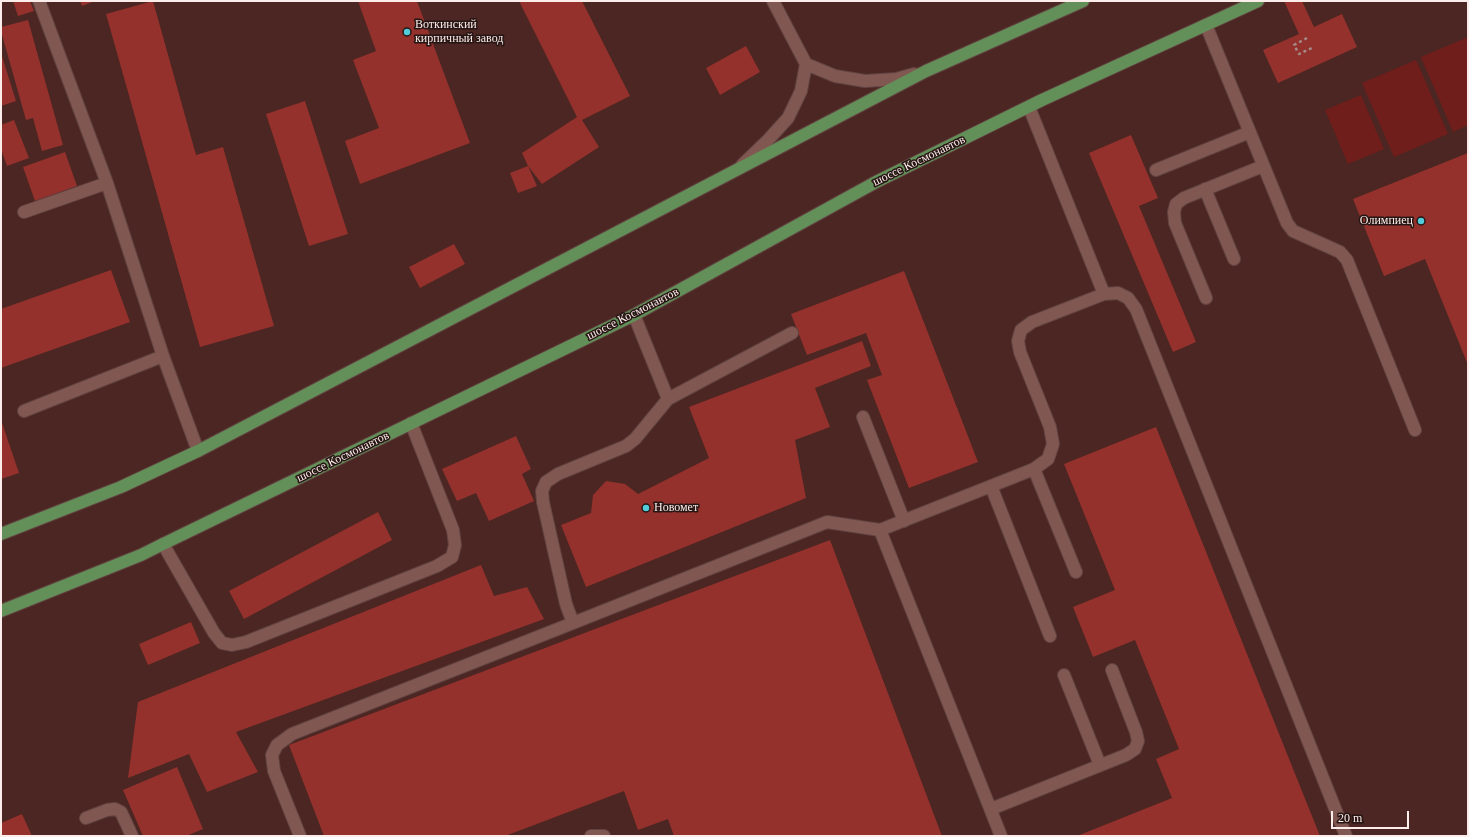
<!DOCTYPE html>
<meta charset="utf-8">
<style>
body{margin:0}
#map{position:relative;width:1469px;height:837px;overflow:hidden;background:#4b2622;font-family:Georgia,serif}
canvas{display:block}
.frame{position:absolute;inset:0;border:2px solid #fcedeb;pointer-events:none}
.scale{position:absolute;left:1331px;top:811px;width:78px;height:18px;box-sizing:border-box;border:2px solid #fcedeb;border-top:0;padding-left:5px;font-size:12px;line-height:14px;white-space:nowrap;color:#fcedeb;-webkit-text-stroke:3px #261513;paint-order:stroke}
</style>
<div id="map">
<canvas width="1469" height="837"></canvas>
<div class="frame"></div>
<div class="scale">20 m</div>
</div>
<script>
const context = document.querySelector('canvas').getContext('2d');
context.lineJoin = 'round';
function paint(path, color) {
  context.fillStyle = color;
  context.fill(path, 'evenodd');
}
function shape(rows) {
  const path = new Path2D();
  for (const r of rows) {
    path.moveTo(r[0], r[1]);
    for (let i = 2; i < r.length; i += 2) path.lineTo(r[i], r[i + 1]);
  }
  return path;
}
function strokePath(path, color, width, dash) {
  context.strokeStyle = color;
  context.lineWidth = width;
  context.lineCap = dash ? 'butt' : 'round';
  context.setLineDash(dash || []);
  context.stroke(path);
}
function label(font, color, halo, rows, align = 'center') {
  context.font = font + ' Georgia,serif';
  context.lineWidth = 3;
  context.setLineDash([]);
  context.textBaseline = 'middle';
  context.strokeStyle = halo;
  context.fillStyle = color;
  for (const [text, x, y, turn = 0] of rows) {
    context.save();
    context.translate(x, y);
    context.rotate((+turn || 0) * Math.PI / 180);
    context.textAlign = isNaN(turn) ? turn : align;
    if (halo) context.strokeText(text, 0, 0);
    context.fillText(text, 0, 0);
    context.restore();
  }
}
const green = shape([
 [1468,37,1468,125,1453,132,1421,57],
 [1416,60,1448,134,1394,157,1362,83],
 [1361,95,1384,149,1348,164,1325,110]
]);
const building = shape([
 [13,1,30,1,34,11,18,16],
 [80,1,95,1,82,6],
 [153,1,196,155,223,147,274,326,200,347,106,14],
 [358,1,417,1,470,143,360,184,345,141,379,128,353,60,376,51],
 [519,1,582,1,630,96,582,120,599,147,542,184,528,166,522,153,577,117],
 [1284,1,1302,1,1314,27,1342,14,1357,47,1278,83,1263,50,1299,34],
 [28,20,63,145,42,151,33,118,26,120,1,31,1,27],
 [746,46,760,72,720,95,706,68],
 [1,53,16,101,1,106],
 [305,101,348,234,309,246,266,114],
 [14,120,29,158,7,166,1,149,1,125],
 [1131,135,1158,198,1139,206,1196,342,1173,352,1089,153],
 [65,152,77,186,35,201,23,167],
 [1468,153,1468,365,1425,259,1384,276,1353,199],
 [528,166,537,186,518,193,510,173],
 [454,244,465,264,420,288,409,267],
 [111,270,130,322,1,368,1,309],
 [904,271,978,462,909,488,867,380,882,375,866,333,807,355,791,314],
 [862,341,871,366,815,388,830,427,795,440,806,498,586,587,561,525,591,513,593,495,606,481,625,484,638,494,709,458,689,407],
 [1,420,19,473,1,479],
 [1156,427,1320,836,1077,836,1172,798,1156,759,1179,749,1135,640,1093,657,1073,607,1115,590,1064,464],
 [516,436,531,469,522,474,534,501,489,521,476,493,457,501,442,469],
 [378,512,392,540,244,619,229,591],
 [830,540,942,836,674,836,668,819,638,830,624,791,505,836,324,836,289,745],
 [481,565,494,596,527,587,544,619,236,732,258,772,207,792,189,754,128,778,138,702],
 [191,622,200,643,148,665,139,644],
 [177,767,203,829,186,836,143,836,123,790],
 [22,814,32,836,1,836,1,823]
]);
const path = shape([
 [1307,38,1294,45,1299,54,1314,47]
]);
const minor = shape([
 [1206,25,1287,223,1293,231,1340,252,1347,260,1415,430],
 [806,64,835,76,865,81,896,79,914,74],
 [1029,107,1104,294,1118,293,1128,298,1136,309,1346,836],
 [742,165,768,140,788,118,801,91,806,64,773,1],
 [1156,170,1250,132],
 [107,183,163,356,198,451],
 [1205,189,1234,259],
 [24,212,107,183,39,1],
 [1206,298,1175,223,1174,212,1176,204,1184,198,1263,166],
 [668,399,792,333],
 [24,411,163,356],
 [863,417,904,521],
 [1034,469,1076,572],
 [991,486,1050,636],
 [163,544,214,633,222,643,232,645,246,642,437,566,452,557,455,545,453,530,411,423],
 [573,623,827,522,880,530],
 [1064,675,1100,765],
 [991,809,1126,755,1135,749,1138,741,1136,732,1112,670],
 [86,818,107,810,115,809,121,812,132,836],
 [300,836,274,771,272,755,277,745,292,734,573,623,566,604,543,502,542,491,546,482,558,474,626,446,635,439,668,399,634,315],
 [591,836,604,836],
 [1001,836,880,530,1034,469,1048,459,1053,444,1050,427,1020,352,1018,341,1021,330,1032,322,1104,294]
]);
const major = shape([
 [1,534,121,487,198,451,926,71,1083,1],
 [1,611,141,555,163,544,634,315,876,182,1042,100,1258,1]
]);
const markers = [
 [407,32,4,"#52cbda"],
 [1421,221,4,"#52cbda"],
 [646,508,4,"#52cbda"]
];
const poiNames = [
 ["Воткинский",415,25],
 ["кирпичный завод",415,39],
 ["Олимпиец",1413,221,"right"],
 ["Новомет",654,508]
];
const streetNames = [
 ["шоссе Космонавтов",919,161,-26],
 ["шоссе Космонавтов",633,314,-27],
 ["шоссе Космонавтов",343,457,-26]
];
paint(green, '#701e1b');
paint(building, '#94312c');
strokePath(minor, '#614341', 14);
strokePath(major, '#614341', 14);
strokePath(path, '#a58b88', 2.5, [3, 3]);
strokePath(minor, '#815752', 12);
strokePath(major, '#639059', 12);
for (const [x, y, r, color] of markers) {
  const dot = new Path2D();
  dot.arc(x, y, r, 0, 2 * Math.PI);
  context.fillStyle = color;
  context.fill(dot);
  strokePath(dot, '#261513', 1.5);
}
label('12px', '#fcedeb', '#261513', poiNames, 'left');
label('12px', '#fcedeb', '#261513', streetNames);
</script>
